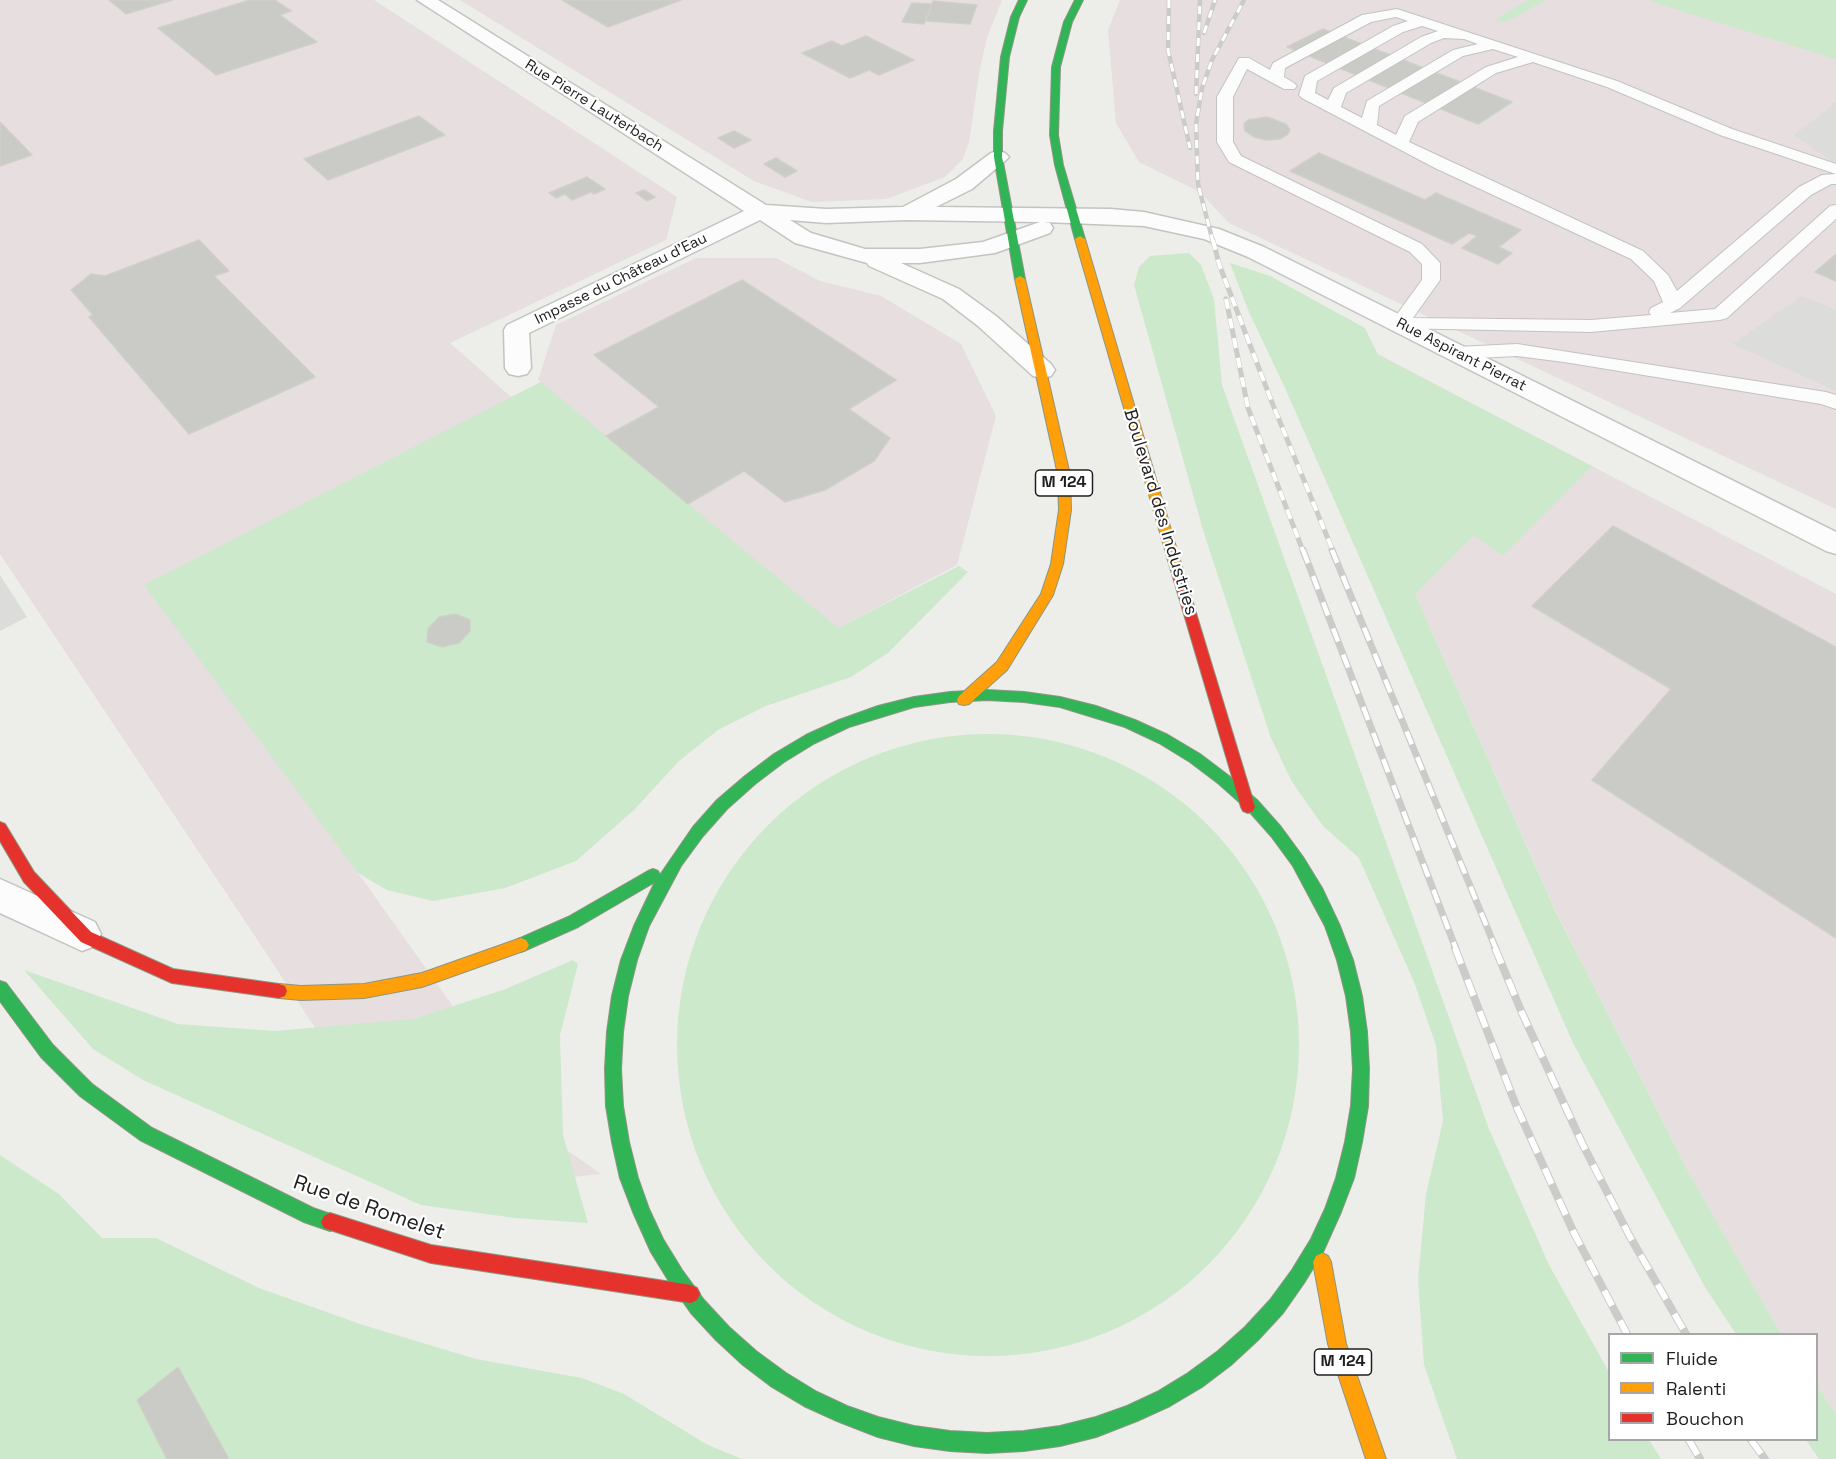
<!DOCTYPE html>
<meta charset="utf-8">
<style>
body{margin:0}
#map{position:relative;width:1836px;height:1459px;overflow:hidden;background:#edede9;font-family:"Space Grotesk",sans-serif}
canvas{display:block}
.legend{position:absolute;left:1608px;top:1333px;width:210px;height:108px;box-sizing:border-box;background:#fff;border:2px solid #a6a6a6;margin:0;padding:8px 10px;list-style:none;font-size:18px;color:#202020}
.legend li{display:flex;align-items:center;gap:12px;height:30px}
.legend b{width:30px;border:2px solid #a6a6a6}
</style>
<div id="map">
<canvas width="1836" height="1459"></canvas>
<ul class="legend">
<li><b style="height:8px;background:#30b455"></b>Fluide</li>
<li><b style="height:8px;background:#ff9f0a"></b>Ralenti</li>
<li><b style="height:8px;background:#e5322d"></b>Bouchon</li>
</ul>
</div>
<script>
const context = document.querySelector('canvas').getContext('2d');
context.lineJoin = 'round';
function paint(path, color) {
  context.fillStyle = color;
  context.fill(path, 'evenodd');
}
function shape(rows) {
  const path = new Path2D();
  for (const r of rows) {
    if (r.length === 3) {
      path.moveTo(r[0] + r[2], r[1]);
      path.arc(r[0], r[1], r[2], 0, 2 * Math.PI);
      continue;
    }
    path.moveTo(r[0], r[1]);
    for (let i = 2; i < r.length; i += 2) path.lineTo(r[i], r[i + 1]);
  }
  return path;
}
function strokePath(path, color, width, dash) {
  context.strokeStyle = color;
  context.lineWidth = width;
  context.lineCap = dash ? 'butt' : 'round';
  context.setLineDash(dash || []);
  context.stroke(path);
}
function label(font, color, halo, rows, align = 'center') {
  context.font = font + ' "Space Grotesk",sans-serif';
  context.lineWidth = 4.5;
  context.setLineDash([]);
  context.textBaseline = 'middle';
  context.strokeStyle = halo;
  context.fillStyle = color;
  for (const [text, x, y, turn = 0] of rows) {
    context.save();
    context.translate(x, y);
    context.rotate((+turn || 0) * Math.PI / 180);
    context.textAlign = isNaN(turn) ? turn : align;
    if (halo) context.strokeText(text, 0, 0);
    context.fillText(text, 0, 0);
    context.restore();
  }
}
const industrial = shape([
 [0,0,374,0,677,197,666,240,450,343,511,397,541,382,538,380,556,325,696,258,776,258,820,281,881,296,961,344,996,416,957,565,838,628,358,873,544,1134,601,1174,423,1193,255,936,0,554],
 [460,0,1002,0,987,37,979,74,969,142,963,159,945,177,886,199,812,202,754,181],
 [1120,0,1836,0,1836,509,1229,223,1200,192,1139,162,1116,123,1108,30],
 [1378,354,1836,594,1836,1414,1817,1386,1816,1334,1781,1334,1689,1173,1555,909,1415,594]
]);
const religious = shape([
 [1836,103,1836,164,1794,135],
 [1802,296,1836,310,1836,391,1733,344],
 [0,575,27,617,0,631]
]);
const grass = shape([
 [1529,0,1546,0,1510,20,1503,22,1494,20],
 [1650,0,1836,0,1836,59,1652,2],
 [1189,253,1201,265,1214,299,1222,385,1489,1129,1549,1265,1609,1372,1610,1440,1649,1440,1661,1459,1457,1459,1424,1365,1418,1279,1426,1194,1443,1121,1436,1045,1414,982,1359,858,1323,826,1292,782,1271,738,1203,530,1134,285,1139,267,1150,256],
 [1230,263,1270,276,1365,328,1378,355,1592,466,1503,556,1474,535,1415,594,1555,910,1689,1173,1781,1334,1736,1334,1705,1287,1573,1043,1285,388,1249,312],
 [541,382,838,628,959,566,968,572,888,653,851,677,766,706,718,730,679,761,634,810,576,861,505,888,433,901,387,890,358,873,144,585],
 [988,1045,311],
 [573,960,578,964,560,1035,563,1135,588,1223,515,1218,421,1205,143,1080,93,1049,24,970,178,1024,275,1031,413,1019,503,990],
 [0,1155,59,1194,102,1238,156,1238,259,1288,363,1325,476,1359,582,1378,624,1394,706,1444,742,1459,0,1459],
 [1817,1386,1836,1414,1836,1459,1819,1459,1806,1440,1816,1440]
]);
const building = shape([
 [109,0,172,0,126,14,109,0],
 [250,0,275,0,291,11,280,15,317,42,216,75,158,28,250,0],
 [562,0,681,0,608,27,562,0],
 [933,1,977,5,970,24,926,21,933,1],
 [912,3,932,4,924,24,902,22,912,3],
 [1323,29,1512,102,1478,124,1287,47,1323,29],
 [866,36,914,60,879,75,869,70,850,78,802,53,832,41,842,46,866,36],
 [419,116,445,135,328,180,304,159,419,116],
 [1267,117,1286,124,1290,130,1288,134,1280,139,1266,140,1254,137,1245,131,1244,124,1248,120,1267,117],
 [0,122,32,155,0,166,0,122],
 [734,131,751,140,734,148,718,138,734,131],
 [1319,153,1425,200,1436,193,1521,230,1499,247,1512,253,1498,264,1462,248,1477,236,1469,233,1452,244,1290,171,1319,153],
 [776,158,797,171,785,177,764,164,776,158],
 [587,177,605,189,594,194,591,192,572,200,565,194,556,198,549,193,587,177],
 [644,190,655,197,647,201,636,193,644,190],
 [199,240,229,271,214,276,315,377,189,434,89,317,93,315,71,290,91,274,105,276,199,240],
 [1836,254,1836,281,1815,272,1836,254],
 [742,280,896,380,849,409,890,438,874,461,825,490,785,502,744,471,688,504,606,436,659,407,594,355,742,280],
 [1613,526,1836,647,1836,938,1592,780,1671,689,1532,606,1613,526],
 [455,614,470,620,470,631,459,643,442,647,427,642,428,629,439,617,455,614],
 [178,1367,229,1459,167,1459,137,1400,178,1367]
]);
const lane = shape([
 [1397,9,1617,81,1732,129,1836,164,1836,174,1720,135,1607,87,1533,62,1496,73,1418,122,1409,142,1643,251,1668,275,1677,291,1799,187,1822,175,1836,174,1836,184,1831,184,1811,195,1680,308,1670,313,1715,309,1830,206,1836,205,1836,219,1727,318,1720,320,1591,332,1392,328,1390,324,1422,280,1422,264,1410,252,1229,162,1217,142,1217,97,1239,58,1249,58,1270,70,1273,63,1362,15,1397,9],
 [1396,17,1408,21,1393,26,1305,76,1299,95,1302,98,1435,168,1631,259,1654,281,1663,302,1651,308,1649,312,1651,315,1591,320,1413,318,1440,280,1440,263,1422,244,1241,156,1233,142,1233,97,1247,69,1284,89,1294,89,1297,86,1294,83,1284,77,1285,68,1371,22,1396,17],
 [1422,26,1438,31,1421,37,1334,88,1328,100,1315,93,1317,81,1403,32,1422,26],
 [1444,38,1464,39,1478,44,1453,50,1367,101,1362,118,1341,107,1346,93,1431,43,1444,38],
 [1493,49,1518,57,1486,67,1405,116,1396,135,1377,125,1379,106,1463,56,1493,49],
 [1517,344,1826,392,1836,395,1836,409,1821,404,1564,362,1517,356,1457,359,1450,357,1447,353,1450,349,1457,347,1517,344]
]);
const street = shape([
 [417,0,438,0,766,205,826,209,903,207,956,179,991,153,998,151,1005,153,1009,157,1005,161,972,189,936,207,1111,209,1144,212,1219,229,1264,247,1836,532,1836,554,1826,551,1248,257,1204,239,1144,226,1044,222,1050,223,1053,228,1050,233,995,253,920,263,901,263,959,289,996,316,1051,364,1055,370,1051,376,1042,378,1033,376,978,326,943,299,869,266,867,263,795,243,760,220,529,333,531,368,527,374,518,376,509,374,505,368,504,330,507,325,744,211,417,0],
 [790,220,826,223,907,220,1040,222,983,242,920,249,865,249,811,233,790,220],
 [0,879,95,922,101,934,95,946,82,951,0,913,0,879]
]);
const fast = shape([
 [1019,0,1027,0,1019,17,1009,57,1002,131,1002,157,1025,279,1020,282,1015,279,994,157,994,131,1001,57,1011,17,1019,0],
 [1075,0,1083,0,1072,22,1060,67,1058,135,1063,165,1085,239,1080,242,1075,239,1055,165,1050,135,1052,67,1064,22,1075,0],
 [987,690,1024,692,1060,697,1096,706,1135,720,1168,735,1200,754,1229,776,1257,800,1281,827,1303,857,1322,888,1340,926,1353,960,1362,996,1367,1032,1369,1069,1368,1106,1362,1142,1354,1178,1341,1212,1323,1252,1304,1283,1283,1313,1258,1340,1231,1365,1202,1387,1170,1406,1137,1421,1096,1437,1060,1446,1024,1451,987,1453,950,1451,914,1446,878,1437,837,1421,804,1406,772,1387,743,1365,716,1340,691,1313,670,1283,651,1252,633,1212,620,1178,612,1142,606,1106,605,1069,607,1032,612,996,621,960,634,926,655,882,578,927,526,950,521,952,516,950,513,945,516,940,568,917,648,871,653,869,658,871,660,875,693,827,717,800,745,776,774,754,806,735,839,720,878,706,914,697,950,692,987,690],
 [987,700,1024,702,1060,707,1125,727,1159,743,1190,762,1219,784,1247,809,1271,836,1293,866,1325,926,1337,960,1346,996,1351,1032,1353,1069,1351,1106,1345,1142,1336,1178,1325,1209,1311,1239,1292,1270,1270,1300,1245,1327,1218,1351,1188,1373,1157,1392,1127,1406,1096,1417,1060,1426,1024,1431,987,1433,950,1431,914,1426,878,1417,847,1406,817,1392,786,1373,756,1351,729,1327,704,1300,682,1270,663,1239,649,1209,638,1178,629,1142,623,1106,621,1069,623,1032,628,996,637,960,649,926,681,866,703,836,727,809,755,784,784,762,815,743,849,727,914,707,950,702,987,700],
 [0,981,6,983,53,1045,92,1084,152,1128,313,1208,336,1216,339,1222,336,1228,330,1231,304,1222,140,1140,80,1096,41,1057,0,1001,0,981]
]);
const slow = shape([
 [1080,236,1085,239,1182,567,1176,571,1170,567,1075,239,1080,236],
 [1020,276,1025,279,1070,475,1071,510,1063,564,1053,595,1007,670,969,704,964,705,959,704,957,700,959,696,997,662,1041,594,1051,564,1059,510,1058,475,1015,279,1020,276],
 [521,938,526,940,529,945,526,950,422,987,364,998,301,1000,279,998,273,996,271,991,273,986,279,984,301,986,364,984,422,973,521,938],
 [1322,1253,1328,1256,1331,1262,1346,1344,1386,1459,1366,1459,1328,1344,1313,1262,1316,1256,1322,1253]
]);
const jam = shape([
 [1176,563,1182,567,1255,807,1253,811,1248,813,1243,811,1241,807,1170,567,1176,563],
 [0,822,5,824,34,872,91,932,173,969,279,984,285,986,287,991,285,996,279,998,172,983,81,942,24,882,0,841,0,822],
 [330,1213,431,1245,691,1285,697,1288,700,1294,697,1300,691,1303,431,1263,324,1228,321,1222,324,1216,330,1213]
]);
const railFar3 = shape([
 [1169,0,1168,50,1190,148],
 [1204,33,1215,0],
 [1196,94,1200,0],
 [1213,242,1198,184,1196,124,1202,88,1212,60,1244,0]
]);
const railFar2 = shape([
 [1213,240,1219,264,1273,405,1333,551],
 [1226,299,1248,408,1303,551]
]);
const railFar1 = shape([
 [1303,550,1456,949],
 [1332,550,1496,949]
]);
const rail = shape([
 [1455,948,1517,1108,1574,1233,1627,1334],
 [1495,948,1522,1013,1583,1145,1629,1235,1686,1334],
 [1689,1440,1700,1459],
 [1751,1440,1765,1459]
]);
const farStreetnames = [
 ["Rue Pierre Lauterbach",594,106,32],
 ["Impasse du Château d'Eau",621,279,-26],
 ["Rue Aspirant Pierrat",1461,355,27]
];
const shields = [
 [1064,483,57],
 [1343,1362,57]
];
const shieldNames = [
 ["M 124",1064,483],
 ["M 124",1343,1362]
];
const streetNames = [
 ["Boulevard des Industries",1160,512,73]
];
const nearStreetnames = [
 ["Rue de Romelet",369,1208,19]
];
paint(industrial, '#e6dedf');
paint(religious, '#dcdcda');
paint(grass, '#cde9cb');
paint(building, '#cacac6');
strokePath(building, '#d0d0ca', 1.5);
strokePath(lane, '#c3c3c1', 2);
strokePath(street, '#c3c3c1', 3);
strokePath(fast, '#8c9682', 2);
strokePath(slow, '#8c9682', 2);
strokePath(jam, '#8c9682', 2);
paint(lane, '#fcfcfc');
paint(street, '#fcfcfc');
paint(fast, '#30b455');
paint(slow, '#ff9f0a');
paint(jam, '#e5322d');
strokePath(railFar3, '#cbcbca', 4.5);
strokePath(railFar2, '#cbcbca', 5);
strokePath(railFar1, '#cbcbca', 7);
strokePath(rail, '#cbcbca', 8);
strokePath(railFar3, '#fff', 3, [8]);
strokePath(railFar2, '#fff', 4, [10]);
strokePath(railFar1, '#fff', 4.5, [14]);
strokePath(rail, '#fff', 6, [17]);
label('15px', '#202020', '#fff', farStreetnames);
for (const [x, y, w] of shields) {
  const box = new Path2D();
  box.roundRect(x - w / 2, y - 13, w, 26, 4.5);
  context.fillStyle = '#fff';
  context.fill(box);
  strokePath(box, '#202020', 1.5);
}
label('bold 16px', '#202020', null, shieldNames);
label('18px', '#202020', '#fff', streetNames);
label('21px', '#202020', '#fff', nearStreetnames);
</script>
